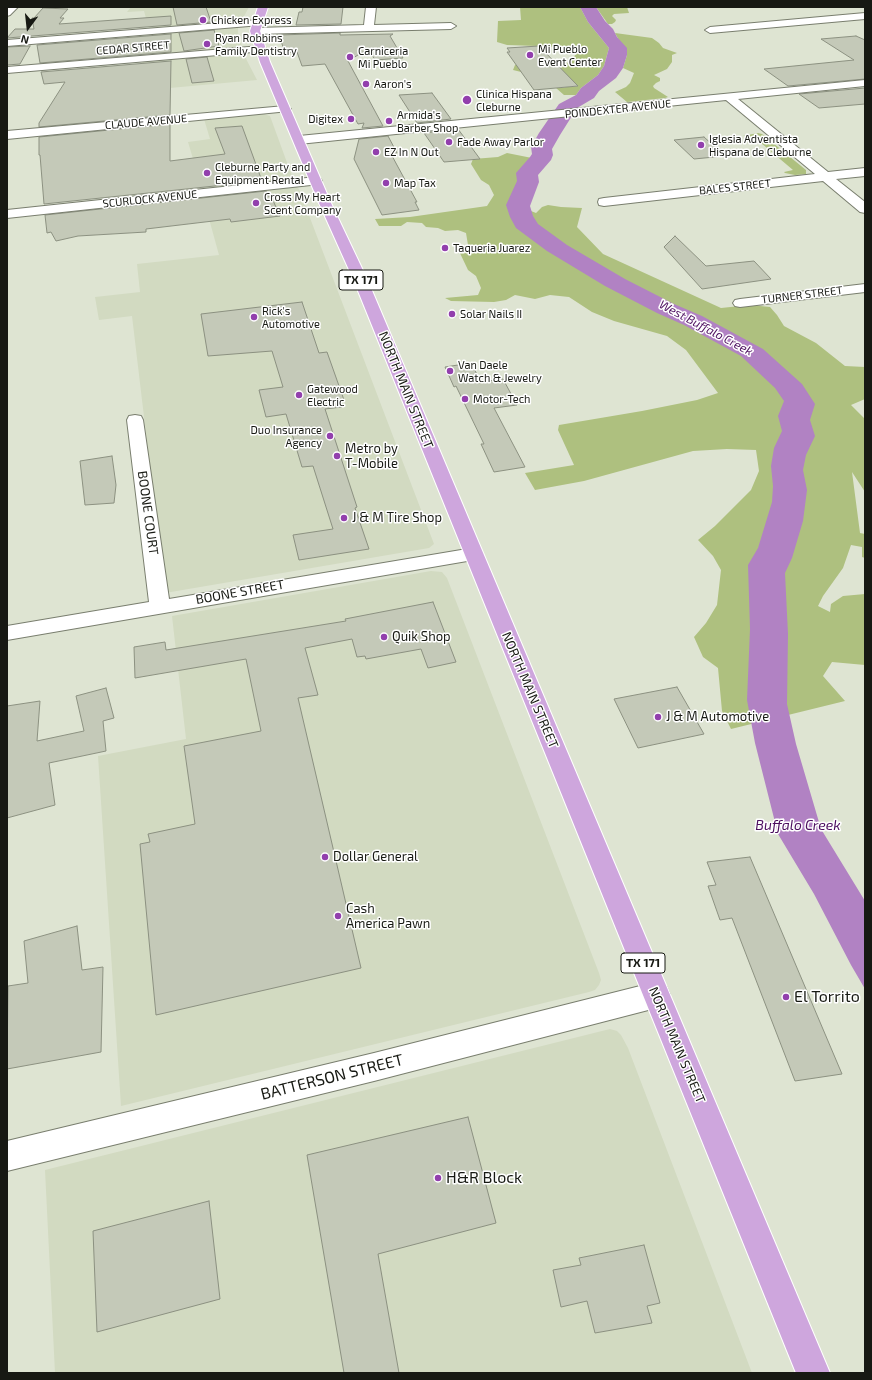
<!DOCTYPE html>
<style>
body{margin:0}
#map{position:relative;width:872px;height:1380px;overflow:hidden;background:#dee4d2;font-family:"Exo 2",sans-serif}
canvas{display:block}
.frame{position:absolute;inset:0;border:8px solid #171913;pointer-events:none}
.north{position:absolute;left:8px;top:8px;width:40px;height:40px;-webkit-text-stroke:3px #fff;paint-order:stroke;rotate:195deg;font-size:11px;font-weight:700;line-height:16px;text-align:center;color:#171913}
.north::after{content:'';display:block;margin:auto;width:14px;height:18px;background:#171913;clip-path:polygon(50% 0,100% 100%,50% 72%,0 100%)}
</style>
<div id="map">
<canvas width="872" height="1380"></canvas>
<div class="frame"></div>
<div class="north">N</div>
</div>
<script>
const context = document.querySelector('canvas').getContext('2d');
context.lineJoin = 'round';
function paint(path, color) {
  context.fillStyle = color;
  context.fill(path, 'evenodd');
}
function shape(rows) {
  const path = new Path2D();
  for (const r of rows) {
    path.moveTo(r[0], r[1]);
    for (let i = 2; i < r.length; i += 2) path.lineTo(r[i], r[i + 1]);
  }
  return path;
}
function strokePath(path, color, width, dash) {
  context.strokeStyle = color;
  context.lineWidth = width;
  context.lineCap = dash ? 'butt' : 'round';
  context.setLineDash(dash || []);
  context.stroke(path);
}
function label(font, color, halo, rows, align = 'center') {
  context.font = font + ' "Exo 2",sans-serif';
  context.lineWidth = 3;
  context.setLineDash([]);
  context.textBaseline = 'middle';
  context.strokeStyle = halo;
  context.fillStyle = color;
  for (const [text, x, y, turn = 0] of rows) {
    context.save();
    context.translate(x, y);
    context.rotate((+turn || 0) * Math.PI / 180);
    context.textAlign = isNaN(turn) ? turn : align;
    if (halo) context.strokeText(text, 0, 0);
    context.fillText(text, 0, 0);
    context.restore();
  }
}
const built = shape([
 [131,7,249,7,241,22,149,29,144,11,127,12],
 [235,26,238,27,238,33,242,47,241,48,160,55,154,33],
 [243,53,257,80,148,90,142,61],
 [264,114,270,116,293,179,202,189,188,142,210,139,204,119],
 [287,187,297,187,299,189,434,544,429,548,165,593,132,316,99,320,95,297,140,292,137,264,219,255,203,197],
 [431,571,442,572,447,578,599,973,601,980,599,985,595,990,589,992,121,1106,98,756,186,739,172,616],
 [610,1029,617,1031,621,1035,628,1048,752,1373,55,1373,45,1170]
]);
const green = shape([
 [520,7,580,7,588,22,609,48,604,66,598,75,581,88,576,95,564,95,556,88,578,86,513,70,515,65,520,62,554,60,566,65,580,50,568,47,507,45,497,42,498,21,521,20],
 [596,7,627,7,629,13,614,14,612,16,616,20,615,22,612,24,608,24],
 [615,33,652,38,659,43,663,48,677,53,672,55,672,62,667,69,654,75,660,78,660,81,656,83,653,86,654,88,668,97,665,98,627,102,615,92,626,87,630,83,634,73,623,68,627,55],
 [758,133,762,134,806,170,806,174,795,175,785,173,784,172,793,170,754,137,743,136],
 [507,153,532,158,526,209,536,213,542,207,548,205,561,207,582,208,577,227,603,254,721,308,750,305,770,307,777,315,784,326,816,343,845,366,865,367,865,399,851,405,865,419,865,492,852,472,860,533,865,534,865,558,862,557,862,547,851,545,843,568,823,596,818,606,830,612,831,604,843,596,865,594,865,665,832,662,823,676,845,701,731,729,722,711,718,668,703,657,694,637,706,623,717,605,721,570,713,556,698,540,715,526,751,490,759,471,756,450,727,449,693,451,584,481,535,490,525,473,574,465,558,430,559,425,642,411,697,400,718,393,686,350,667,336,614,321,592,312,569,297,550,295,535,299,515,295,506,300,494,302,451,301,445,298,478,295,481,288,476,276,468,270,458,249,468,245,466,233,458,230,445,231,438,228,426,227,422,223,407,222,401,226,379,226,375,219,410,217,487,206,494,195,489,185,481,180,471,164,473,159,498,157]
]);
const water = shape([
 [580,7,596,7,605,21,613,29,617,37,627,48,627,55,623,68,616,78,599,91,594,98,577,108,560,135,552,149,553,155,551,160,538,175,539,182,530,206,533,216,538,224,567,245,625,279,674,304,702,316,763,349,802,384,815,404,810,420,815,436,806,455,803,470,807,490,803,521,792,558,785,573,788,634,787,704,796,744,821,829,865,901,865,989,851,965,814,894,778,834,755,743,747,700,750,629,748,565,758,548,772,502,773,486,771,466,774,448,782,431,778,416,784,401,775,388,741,356,684,325,657,313,605,286,547,251,516,228,510,217,506,205,517,181,516,173,530,157,532,154,531,147,539,133,559,104,576,95,581,88,598,75,604,66,609,48,588,22]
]);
const building = shape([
 [173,7,206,7,211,22,177,25,173,7],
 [303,7,343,7,341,24,296,25,299,12,302,12,303,7],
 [43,8,68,9,60,18,64,18,59,24,171,16,171,25,7,38,15,29,34,29,32,18,34,18,43,8],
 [214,30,219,46,184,51,179,33,214,30],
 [340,33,340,35,393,34,390,36,403,58,375,60,368,49,348,61,383,126,362,128,364,123,358,124,325,64,302,66,297,52,285,53,279,35,340,33],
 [171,34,171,52,40,63,37,45,171,34],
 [856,36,865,40,865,79,788,86,764,69,854,60,821,39,856,36],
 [30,46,20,64,7,65,7,47,30,46],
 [539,46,578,86,534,90,507,52,510,52,507,48,539,46],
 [207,57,214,81,192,83,186,59,207,57],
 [171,61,170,115,39,127,39,123,65,82,44,84,41,72,171,61],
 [865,88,865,104,819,108,799,94,865,88],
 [432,93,451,119,417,123,399,95,432,93],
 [170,124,170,161,225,154,215,128,242,126,262,181,44,204,40,155,39,155,39,137,170,124],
 [458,129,480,159,444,162,424,133,458,129],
 [388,136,397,153,391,154,417,202,415,202,419,210,382,215,354,159,359,139,388,136],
 [704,137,725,156,694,159,674,140,704,137],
 [266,191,268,196,271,196,280,216,231,222,230,219,146,229,146,232,78,236,56,241,51,232,47,233,45,215,266,191],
 [675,236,706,266,754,261,771,279,702,289,664,247,675,236],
 [302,302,319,353,327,352,344,400,340,400,342,407,325,409,357,507,355,508,369,549,299,560,293,535,333,529,313,466,302,467,286,414,266,417,259,390,283,387,272,351,208,356,201,314,302,302],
 [471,363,481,382,503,379,517,405,494,408,525,467,494,472,481,444,484,444,456,386,454,387,445,367,471,363],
 [112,456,116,485,114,503,85,505,80,461,112,456],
 [433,602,456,662,428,668,421,649,366,659,365,656,357,657,352,639,305,648,318,695,298,698,361,968,156,1015,140,844,150,842,148,834,195,824,184,746,261,731,246,659,135,678,134,647,165,642,166,650,346,621,345,619,433,602],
 [677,687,704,734,638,748,614,699,677,687],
 [106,688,114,718,103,721,106,751,49,763,55,805,7,818,7,706,40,701,37,741,84,731,76,696,106,688],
 [750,857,842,1074,795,1081,732,918,720,920,708,886,716,885,707,862,750,857],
 [77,926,82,970,103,967,101,1052,7,1069,8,986,28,983,24,941,77,926],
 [468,1117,496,1223,378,1254,399,1373,344,1373,307,1155,468,1117],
 [209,1201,220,1299,97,1332,93,1231,209,1201],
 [644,1245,660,1303,647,1306,652,1323,595,1333,587,1301,561,1307,553,1270,581,1265,579,1258,644,1245]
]);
const minor = shape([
 [8,7,18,7,10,15,7,16,8,7],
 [366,7,376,7,374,25,451,23,456,26,451,29,255,34,250,31,255,28,364,25,366,7],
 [865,13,865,19,710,33,705,30,710,27,865,13],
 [258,20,263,23,261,25,7,46,7,40,258,20],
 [261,46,265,47,266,49,265,51,7,73,7,67,261,46],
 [865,80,865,86,738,99,828,172,865,168,865,176,836,179,865,202,865,213,860,212,823,181,604,206,599,205,598,202,599,199,604,198,815,174,726,100,299,144,295,142,293,140,295,138,299,136,865,80],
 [285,106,291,109,289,111,7,139,7,131,285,106],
 [316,177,320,178,322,181,320,184,7,218,7,210,316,177],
 [865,284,865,292,740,307,735,306,733,303,735,300,740,299,865,284],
 [135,415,141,416,143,420,169,599,473,548,480,550,483,554,480,558,473,560,7,640,7,626,149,602,127,420,129,416,135,415],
 [656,982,666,986,670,995,666,1004,656,1008,374,1081,7,1171,7,1141,374,1053,656,982]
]);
const major = shape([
 [258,7,268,7,260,31,270,62,331,203,368,281,830,1373,796,1373,354,281,319,203,260,62,250,31,258,7]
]);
const markers = [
 [203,20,4,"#923fad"],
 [207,44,4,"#923fad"],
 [530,55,4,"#923fad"],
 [350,57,4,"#923fad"],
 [366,84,4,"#923fad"],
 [467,100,5,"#923fad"],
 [351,119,4,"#923fad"],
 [389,121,4,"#923fad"],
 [449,142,4,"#923fad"],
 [701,145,4,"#923fad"],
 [376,152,4,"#923fad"],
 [207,173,4,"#923fad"],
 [386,183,4,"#923fad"],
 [256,203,4,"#923fad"],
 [445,248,4,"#923fad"],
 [452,314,4,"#923fad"],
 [254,317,4,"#923fad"],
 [450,371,4,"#923fad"],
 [299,395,4,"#923fad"],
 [465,399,4,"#923fad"],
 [330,436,4,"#923fad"],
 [337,456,4,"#923fad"],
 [344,518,4,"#923fad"],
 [384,637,4,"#923fad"],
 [658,717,4,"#923fad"],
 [325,857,4,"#923fad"],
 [338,916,4,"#923fad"],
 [786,997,4,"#923fad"],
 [438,1178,4,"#923fad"]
];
const farPoinames = [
 ["Chicken Express",211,20],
 ["Ryan Robbins",215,38],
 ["Family Dentistry",215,51],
 ["Mi Pueblo",538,49],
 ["Event Center",538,62],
 ["Carniceria",358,51],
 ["Mi Pueblo",358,64],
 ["Aaron's",374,84],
 ["Clinica Hispana",476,94],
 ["Cleburne",476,107],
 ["Armida's",397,115],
 ["Barber Shop",397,128],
 ["Digitex",343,119,"right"],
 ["Iglesia Adventista",709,139],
 ["Hispana de Cleburne",709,152],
 ["Fade Away Parlor",457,142],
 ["EZ In N Out",384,152],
 ["Cleburne Party and",215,167],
 ["Equipment Rental",215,180],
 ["Map Tax",394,183],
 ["Cross My Heart",264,197],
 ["Scent Company",264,210],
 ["Taqueria Juarez",453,248],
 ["Rick's",262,311],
 ["Automotive",262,324],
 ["Solar Nails II",460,314],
 ["Van Daele",458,365],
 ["Watch & Jewelry",458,378],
 ["Gatewood",307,389],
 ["Electric",307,402],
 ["Motor-Tech",473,399],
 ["Duo Insurance",322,430,"right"],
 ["Agency",322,443,"right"]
];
const farStreetnames = [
 ["CEDAR STREET",133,48,-5],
 ["POINDEXTER AVENUE",618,109,-6],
 ["CLAUDE AVENUE",146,122,-5],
 ["BALES STREET",735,187,-6],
 ["SCURLOCK AVENUE",150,199,-6],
 ["TURNER STREET",802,295,-7]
];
const shields = [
 [361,280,44],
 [643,963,44]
];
const shieldNames = [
 ["TX 171",361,280],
 ["TX 171",643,963]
];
const farWaternames = [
 ["West Buffalo Creek",706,328,28]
];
const streetNames = [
 ["NORTH MAIN STREET",406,390,68],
 ["BOONE COURT",148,513,82],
 ["BOONE STREET",240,592,-10],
 ["NORTH MAIN STREET",530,690,67],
 ["NORTH MAIN STREET",677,1045,67]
];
const poiNames = [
 ["Metro by",345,449],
 ["T-Mobile",345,464],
 ["J & M Tire Shop",352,518],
 ["Quik Shop",392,637],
 ["J & M Automotive",666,717],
 ["Dollar General",333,857],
 ["Cash",346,909],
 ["America Pawn",346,924]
];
const waterNames = [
 ["Buffalo Creek",798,825]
];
const nearPoinames = [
 ["El Torrito",794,997],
 ["H&R Block",446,1178]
];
const nearStreetnames = [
 ["BATTERSON STREET",332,1077,-14]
];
paint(built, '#d2dac1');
paint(green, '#aec07f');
paint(water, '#b182c3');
paint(building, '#c4c9b8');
strokePath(building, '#8c9181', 1);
strokePath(minor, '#797e6e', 2);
strokePath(major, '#fff', 2);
paint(minor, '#fff');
paint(major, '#cea6dd');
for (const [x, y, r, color] of markers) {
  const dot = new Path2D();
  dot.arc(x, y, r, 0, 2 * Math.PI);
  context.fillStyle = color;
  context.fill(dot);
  strokePath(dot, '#fff', 1.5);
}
label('11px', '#171913', '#fff', farPoinames, 'left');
label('11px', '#171913', '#fff', farStreetnames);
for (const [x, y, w] of shields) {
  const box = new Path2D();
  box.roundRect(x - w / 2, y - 10, w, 20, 3);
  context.fillStyle = '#fff';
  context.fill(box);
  strokePath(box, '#171913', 1);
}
label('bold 12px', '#171913', null, shieldNames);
label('italic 12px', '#4c0e5f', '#fff', farWaternames);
label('13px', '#171913', '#fff', streetNames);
label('13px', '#171913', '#fff', poiNames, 'left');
label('italic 14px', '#4c0e5f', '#fff', waterNames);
label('16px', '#171913', '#fff', nearPoinames, 'left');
label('16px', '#171913', '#fff', nearStreetnames);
</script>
